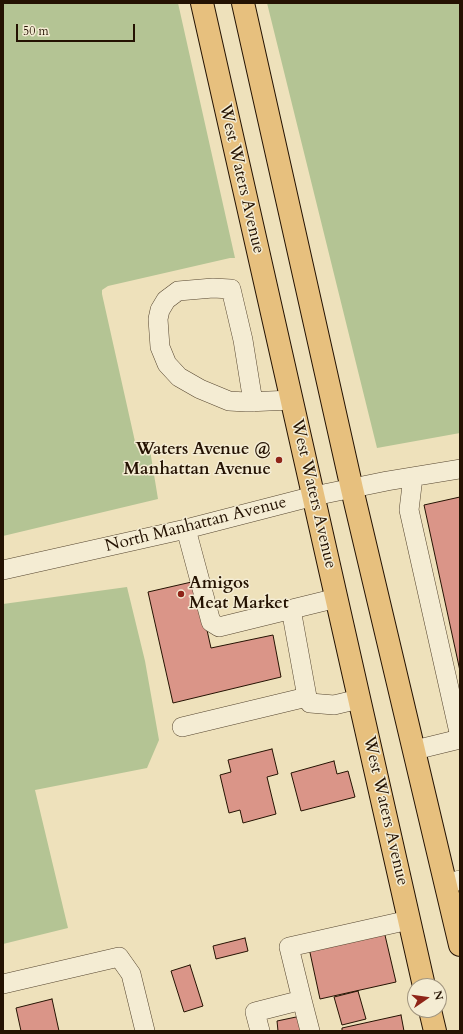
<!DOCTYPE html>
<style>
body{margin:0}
#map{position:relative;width:463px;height:1034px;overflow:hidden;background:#eee1bb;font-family:Cardo,serif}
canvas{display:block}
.frame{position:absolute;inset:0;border:4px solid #241202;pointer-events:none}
.north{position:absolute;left:407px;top:978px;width:40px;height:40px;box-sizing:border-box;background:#f4ecd3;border:1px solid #a1957f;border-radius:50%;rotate:77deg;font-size:11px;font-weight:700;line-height:16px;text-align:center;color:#241202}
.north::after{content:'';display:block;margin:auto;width:14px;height:18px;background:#8f2418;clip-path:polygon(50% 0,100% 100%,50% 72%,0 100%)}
.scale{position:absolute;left:16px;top:24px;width:119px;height:18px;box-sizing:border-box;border:2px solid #241202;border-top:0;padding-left:5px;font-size:12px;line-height:14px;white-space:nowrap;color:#241202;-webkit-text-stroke:3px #f4ecd3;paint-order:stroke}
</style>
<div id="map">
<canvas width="463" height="1034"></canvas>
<div class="frame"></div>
<div class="north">N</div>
<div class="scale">50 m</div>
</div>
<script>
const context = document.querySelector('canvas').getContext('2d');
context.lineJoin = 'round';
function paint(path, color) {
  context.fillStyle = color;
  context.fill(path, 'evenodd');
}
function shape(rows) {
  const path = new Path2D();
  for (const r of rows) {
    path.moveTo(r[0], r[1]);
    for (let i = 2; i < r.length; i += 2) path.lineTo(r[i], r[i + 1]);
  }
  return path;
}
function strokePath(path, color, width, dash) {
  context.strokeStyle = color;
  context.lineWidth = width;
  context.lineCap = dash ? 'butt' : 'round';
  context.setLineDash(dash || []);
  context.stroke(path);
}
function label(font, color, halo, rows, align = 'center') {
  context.font = font + ' Cardo,serif';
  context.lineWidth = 3;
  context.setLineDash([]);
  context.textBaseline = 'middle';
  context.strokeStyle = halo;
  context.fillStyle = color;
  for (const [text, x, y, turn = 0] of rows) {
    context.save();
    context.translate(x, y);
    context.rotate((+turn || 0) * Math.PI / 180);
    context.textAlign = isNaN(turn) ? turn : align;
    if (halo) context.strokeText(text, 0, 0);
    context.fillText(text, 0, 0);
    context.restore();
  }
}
const green = shape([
 [3,3,178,3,235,258,230,258,108,286,102,290,102,294,136,446,141,451,150,450,158,499,3,536],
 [267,3,460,3,460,433,377,448],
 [127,587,145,661,159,740,147,768,35,790,68,928,3,944,3,604]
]);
const building = shape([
 [460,497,460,671,424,505,460,497],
 [196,581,211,648,273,635,281,677,173,703,148,592,196,581],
 [272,749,278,774,267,777,276,814,243,823,240,810,229,813,220,775,231,772,228,760,272,749],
 [334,761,337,774,348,771,355,797,301,811,291,773,334,761],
 [384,931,396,982,320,999,309,948,384,931],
 [245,938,248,951,216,959,213,946,245,938],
 [190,965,203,1006,184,1012,171,971,190,965],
 [358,991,366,1019,342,1025,334,997,358,991],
 [52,999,59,1031,21,1031,16,1008,52,999],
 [401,1015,404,1031,342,1031,342,1028,401,1015],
 [301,1016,304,1031,278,1031,277,1021,301,1016]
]);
const minor = shape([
 [253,402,243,340,231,289,213,288,178,291,166,300,160,310,158,319,160,347,167,364,179,377,200,389,229,401,246,402,292,400],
 [413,477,409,510,460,737],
 [186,529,211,622,219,627,337,598],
 [3,570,186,529,314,496,387,481,460,469],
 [291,609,307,697,310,703,334,705,359,699],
 [182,727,307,697],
 [415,750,460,739],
 [446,884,460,880],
 [3,984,119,957,131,974,145,1031],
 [302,1000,310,1031],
 [260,1031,255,1012,302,1000,289,947,409,920]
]);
const major = shape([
 [202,3,424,986],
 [243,3,352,489,460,945],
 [430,1010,435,1031]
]);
const markers = [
 [279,460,4,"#8f2418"],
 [181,594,4,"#8f2418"]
];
const streetNames = [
 ["West Waters Avenue",241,179,77],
 ["West Waters Avenue",313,494,77],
 ["North Manhattan Avenue",196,525,-14],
 ["West Waters Avenue",385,811,77]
];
const poiNames = [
 ["Waters Avenue @",271,450],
 ["Manhattan Avenue",271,470],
 ["Amigos",189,584,"left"],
 ["Meat Market",189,604,"left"]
];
paint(green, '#b4c494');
paint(building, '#da9588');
strokePath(building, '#241202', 1);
strokePath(minor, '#564630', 20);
strokePath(major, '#241202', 24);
strokePath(minor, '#f4ecd3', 19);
strokePath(major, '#e7c07e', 22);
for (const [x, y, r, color] of markers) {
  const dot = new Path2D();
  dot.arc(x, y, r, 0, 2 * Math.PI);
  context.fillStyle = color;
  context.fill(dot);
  strokePath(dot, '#f4ecd3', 1.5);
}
label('17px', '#241202', '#f4ecd3', streetNames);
label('bold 17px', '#241202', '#f4ecd3', poiNames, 'right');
</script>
